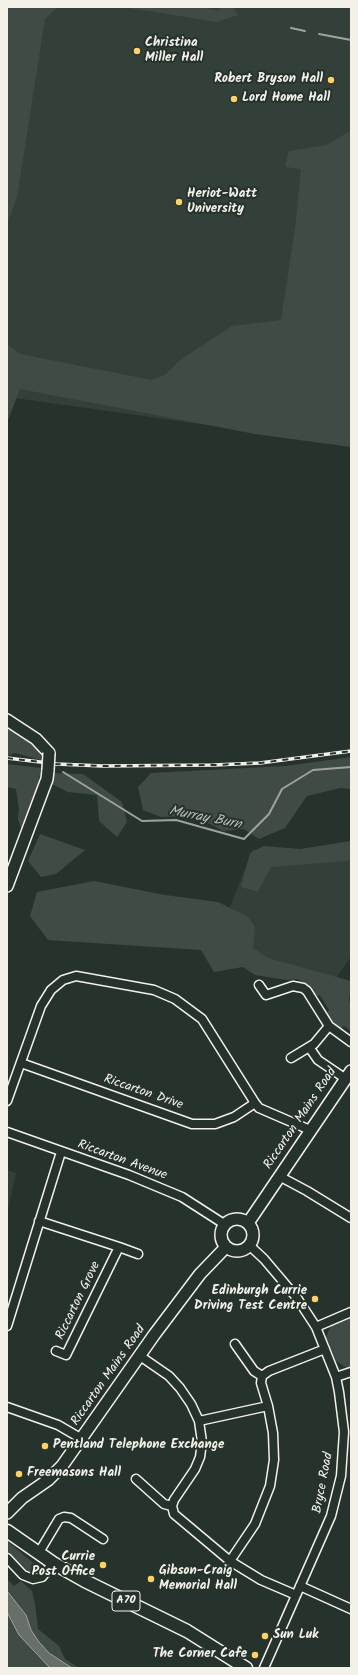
<!DOCTYPE html>
<style>
body{margin:0}
#map{position:relative;width:358px;height:1675px;overflow:hidden;background:#26332d;font-family:Kalam,sans-serif}
canvas{display:block}
.frame{position:absolute;inset:0;border:8px solid #f4f1e8;pointer-events:none}
</style>
<div id="map">
<canvas width="358" height="1675"></canvas>
<div class="frame"></div>
</div>
<script>
const context = document.querySelector('canvas').getContext('2d');
context.lineJoin = 'round';
function paint(path, color) {
  context.fillStyle = color;
  context.fill(path, 'evenodd');
}
function shape(rows) {
  const path = new Path2D();
  for (const r of rows) {
    if (r.length === 3) {
      path.moveTo(r[0] + r[2], r[1]);
      path.arc(r[0], r[1], r[2], 0, 2 * Math.PI);
      continue;
    }
    path.moveTo(r[0], r[1]);
    for (let i = 2; i < r.length; i += 2) path.lineTo(r[i], r[i + 1]);
  }
  return path;
}
function strokePath(path, color, width, dash) {
  context.strokeStyle = color;
  context.lineWidth = width;
  context.lineCap = dash ? 'butt' : 'round';
  context.setLineDash(dash || []);
  context.stroke(path);
}
function label(font, color, halo, rows, align = 'center') {
  context.font = font + ' Kalam,sans-serif';
  context.lineWidth = 4;
  context.setLineDash([]);
  context.textBaseline = 'middle';
  context.strokeStyle = halo;
  context.fillStyle = color;
  for (const [text, x, y, turn = 0] of rows) {
    context.save();
    context.translate(x, y);
    context.rotate((+turn || 0) * Math.PI / 180);
    context.textAlign = isNaN(turn) ? turn : align;
    if (halo) context.strokeText(text, 0, 0);
    context.fillText(text, 0, 0);
    context.restore();
  }
}
const built = shape([
 [7,7,351,7,351,445,7,397],
 [351,843,351,956,333,983,272,976,218,937,253,849,325,855],
 [7,1170,16,1173,7,1215]
]);
const green = shape([
 [7,7,58,7,45,19,17,197,7,224],
 [123,7,204,7,217,11,222,7,233,7,238,15,217,22],
 [348,132,351,133,351,447,255,434,20,389,7,423,7,344,20,354,152,380,166,374,180,360,232,326,281,320,295,228,301,169,285,167,289,151,327,145],
 [7,726,40,749,41,760,15,753,7,756],
 [351,757,351,789,340,788,307,796,285,828,259,839,244,829,223,831,195,816,161,817,143,810,138,787,151,773,285,766],
 [7,764,41,768,37,790,23,835,18,819,19,809,16,789,7,787],
 [53,773,83,774,122,802,127,822,117,837,99,821,97,795,68,792,52,784],
 [40,834,85,850,56,874,41,877,28,861],
 [351,841,351,858,348,861,271,867,258,892,241,887,250,853,264,846,300,849],
 [94,881,165,895,218,902,247,916,255,927,253,948,268,958,351,981,349,1001,351,1005,351,1031,344,1026,341,1029,332,1022,326,1013,329,1010,320,995,317,996,305,983,297,979,286,980,255,975,243,967,214,972,201,950,48,940,30,916,37,892],
 [351,1317,351,1368,348,1369,336,1361,326,1337,331,1325],
 [7,1541,37,1566,40,1569,35,1574,29,1572,7,1551],
 [7,1579,14,1586,21,1581,32,1591,35,1604,38,1629,59,1646,65,1659,79,1668,7,1668]
]);
const water = shape([
 [7,1591,26,1615,31,1630,39,1642,49,1653,72,1668,50,1668,19,1635,7,1612,7,1591]
]);
const stream = shape([
 [291,28,305,31],
 [319,34,351,40],
 [63,772,142,821,176,820,244,839,269,814,282,789,313,770,351,767]
]);
const street = shape([
 [259,985,266,995,293,986,303,988,307,991,329,1026,314,1044,291,1058],
 [329,1026,351,1042],
 [309,1047,318,1060,346,1079],
 [21,1063,192,1124,215,1124,234,1117,255,1103],
 [7,1101,41,1006,51,990,63,980,76,976,154,990,175,999,202,1019,255,1103,259,1108,310,1130],
 [7,1132,129,1175,182,1197,224,1224],
 [279,1176,307,1191,351,1218],
 [39,1221,119,1247,66,1355,56,1351],
 [249,1245,264,1259,297,1298,316,1327,336,1377,339,1392,344,1432,341,1476,331,1516,264,1668],
 [119,1247,138,1254],
 [7,1326,61,1152],
 [316,1327,351,1312],
 [140,1356,169,1376,180,1388,191,1404,199,1421,202,1442,200,1457,195,1469,174,1500,172,1506],
 [262,1376,269,1371,325,1349],
 [336,1377,351,1372],
 [7,1407,58,1425,82,1439],
 [199,1421,268,1406],
 [136,1479,164,1504,172,1506,174,1514,230,1561,261,1580,296,1595],
 [38,1554,59,1519,64,1517,71,1518,103,1539],
 [7,1558,23,1575,33,1579,42,1577,53,1563],
 [230,1561,255,1524,270,1486,274,1460,273,1433,268,1406,261,1383,262,1376,254,1371,235,1344],
 [300,1586,351,1609]
]);
const secondary = shape([
 [7,720,36,739,49,753],
 [7,886,47,779,48,770],
 [237,1235,16],
 [248,1223,351,1071],
 [7,1513,22,1498,48,1480,62,1466,154,1335,200,1274,226,1247]
]);
const primary = shape([
 [7,1531,53,1563,85,1581,187,1631,246,1668]
]);
const rail = shape([
 [7,758,57,764,102,766,214,765,260,763,351,751]
]);
const secondaryBridge = shape([
 [48,770,49,753]
]);
const markers = [
 [137,51,4,"#ffd166"],
 [331,80,4,"#ffd166"],
 [234,99,4,"#ffd166"],
 [179,202,4,"#ffd166"],
 [315,1299,4,"#ffd166"],
 [45,1446,4,"#ffd166"],
 [19,1474,4,"#ffd166"],
 [103,1565,4,"#ffd166"],
 [151,1579,4,"#ffd166"],
 [265,1636,4,"#ffd166"],
 [255,1655,4,"#ffd166"]
];
const shields = [
 [126,1601,28]
];
const shieldNames = [
 ["A70",126,1601]
];
const poiNames = [
 ["Christina",145,44],
 ["Miller Hall",145,59],
 ["Robert Bryson Hall",323,80,"right"],
 ["Lord Home Hall",242,99],
 ["Heriot-Watt",187,195],
 ["University",187,210],
 ["Edinburgh Currie",307,1292,"right"],
 ["Driving Test Centre",307,1307,"right"],
 ["Pentland Telephone Exchange",53,1446],
 ["Freemasons Hall",27,1474],
 ["Currie",95,1558,"right"],
 ["Post Office",95,1573,"right"],
 ["Gibson-Craig",159,1572],
 ["Memorial Hall",159,1587],
 ["Sun Luk",273,1636],
 ["The Corner Cafe",247,1655,"right"]
];
const streetNames = [
 ["Riccarton Drive",143,1093,19],
 ["Riccarton Mains Road",301,1119,-56],
 ["Riccarton Avenue",122,1161,20],
 ["Riccarton Grove",79,1301,-64],
 ["Riccarton Mains Road",109,1376,-55],
 ["Bryce Road",324,1483,-79]
];
const waterNames = [
 ["Murray Burn",205,819,11]
];
paint(built, '#333f39');
paint(green, '#414b45');
paint(water, '#676f68');
strokePath(water, '#9fa39b', 1);
strokePath(stream, '#9fa39b', 2);
strokePath(street, '#f4f1e8', 11);
strokePath(secondary, '#f4f1e8', 14);
strokePath(primary, '#f4f1e8', 15);
strokePath(street, '#26332d', 8);
strokePath(secondary, '#26332d', 11);
strokePath(primary, '#26332d', 12);
strokePath(rail, '#f4f1e8', 3.5);
strokePath(rail, '#26332d', 2, [6]);
strokePath(secondaryBridge, '#f4f1e8', 14, []);
strokePath(secondaryBridge, '#26332d', 11);
for (const [x, y, r, color] of markers) {
  const dot = new Path2D();
  dot.arc(x, y, r, 0, 2 * Math.PI);
  context.fillStyle = color;
  context.fill(dot);
  strokePath(dot, '#26332d', 1.5);
}
for (const [x, y, w] of shields) {
  const box = new Path2D();
  box.roundRect(x - w / 2, y - 10, w, 20, 3);
  context.fillStyle = '#26332d';
  context.fill(box);
  strokePath(box, '#f4f1e8', 1);
}
label('bold 12px', '#f4f1e8', null, shieldNames);
label('bold 13px', '#f4f1e8', '#26332d', poiNames, 'left');
label('13px', '#f4f1e8', '#26332d', streetNames);
label('italic 14px', '#bcbdb5', '#26332d', waterNames);
</script>
